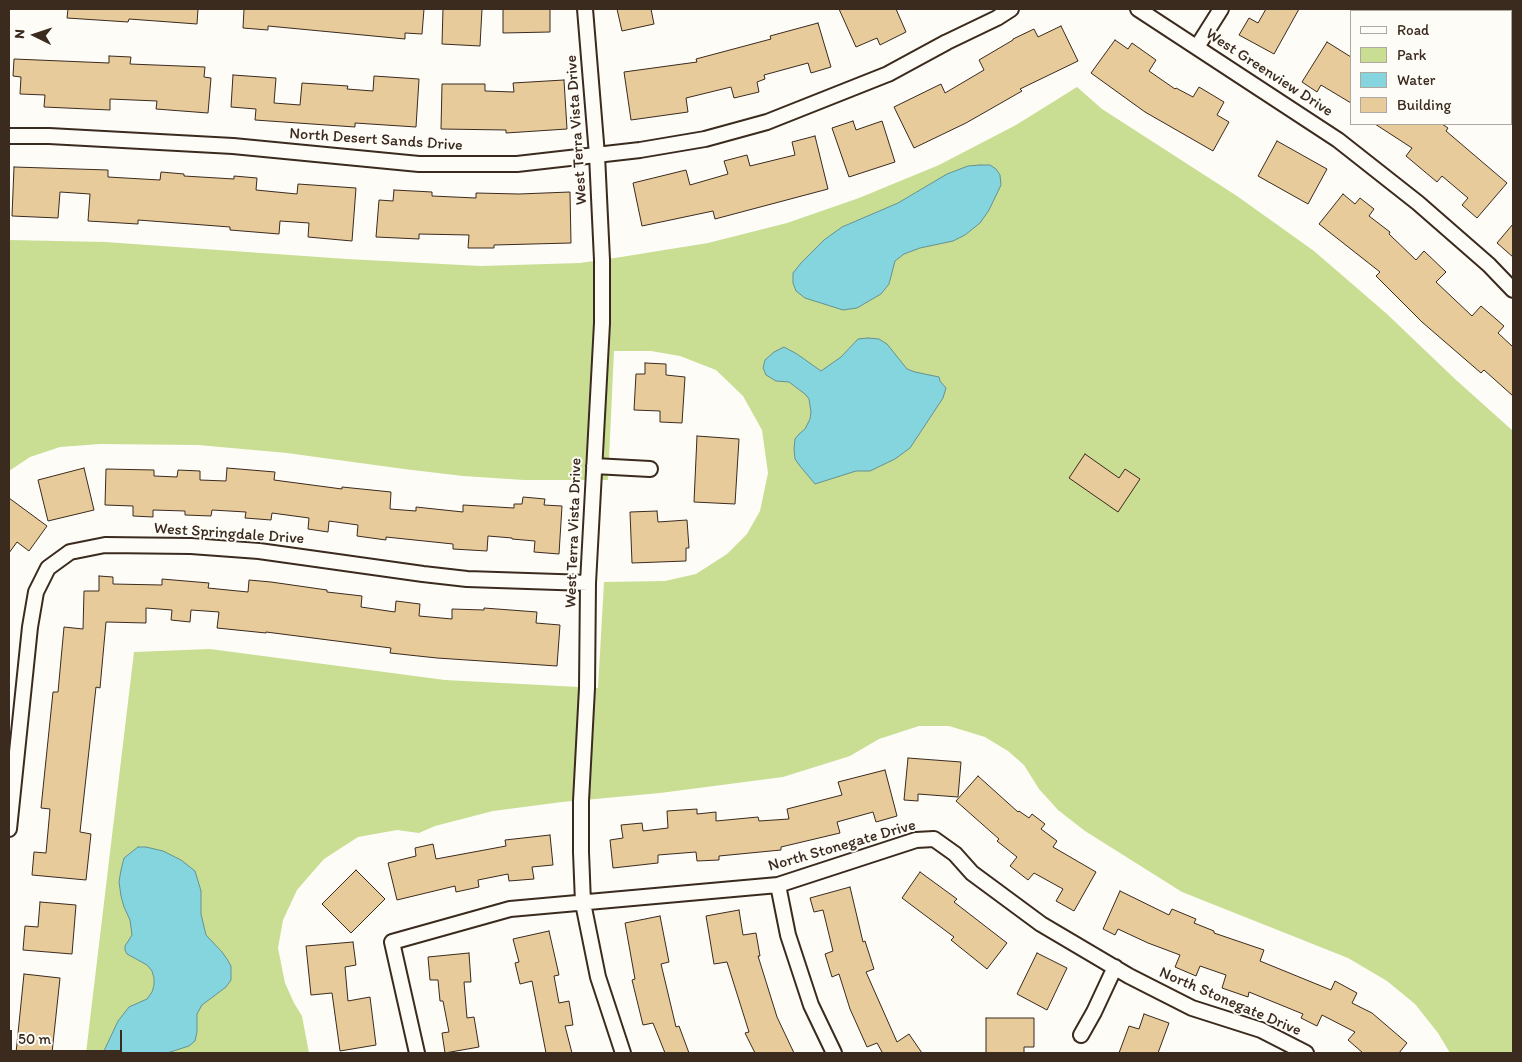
<!DOCTYPE html>
<style>
body{margin:0}
#map{position:relative;width:1522px;height:1062px;overflow:hidden;background:#fdfcf7;font-family:Itim,sans-serif}
canvas{display:block}
.frame{position:absolute;inset:0;border:10px solid #3b2a1e;pointer-events:none}
.legend{position:absolute;left:1350px;top:10px;width:162px;height:115px;box-sizing:border-box;background:#fdfcf7;border:1px solid #afa8a0;margin:0;padding:6px 9px;list-style:none;font-size:15px;color:#3b2a1e}
.legend li{display:flex;align-items:center;gap:10px;height:25px}
.legend b{width:25px;border:1px solid #afa8a0}
.north{position:absolute;left:10px;top:10px;width:50px;height:50px;-webkit-text-stroke:4px #fdfcf7;paint-order:stroke;rotate:274deg;font-size:14px;font-weight:700;line-height:20px;text-align:center;color:#3b2a1e}
.north::after{content:'';display:block;margin:auto;width:18px;height:22px;background:#3b2a1e;clip-path:polygon(50% 0,100% 100%,50% 72%,0 100%)}
.scale{position:absolute;left:10px;top:1030px;width:112px;height:22px;box-sizing:border-box;border:2px solid #3b2a1e;border-top:0;padding-left:6px;font-size:15px;line-height:18px;white-space:nowrap;color:#3b2a1e;-webkit-text-stroke:4px #fdfcf7;paint-order:stroke}
</style>
<div id="map">
<canvas width="1522" height="1062"></canvas>
<div class="frame"></div>
<ul class="legend">
<li><b style="height:6px;background:#fdfcf7"></b>Road</li>
<li><b style="height:14px;background:#c9de93"></b>Park</li>
<li><b style="height:14px;background:#84d5de"></b>Water</li>
<li><b style="height:14px;background:#e7cb9b"></b>Building</li>
</ul>
<div class="north">N</div>
<div class="scale">50 m</div>
</div>
<script>
const context = document.querySelector('canvas').getContext('2d');
context.lineJoin = 'round';
function paint(path, color) {
  context.fillStyle = color;
  context.fill(path, 'evenodd');
}
function shape(rows) {
  const path = new Path2D();
  for (const r of rows) {
    path.moveTo(r[0], r[1]);
    for (let i = 2; i < r.length; i += 2) path.lineTo(r[i], r[i + 1]);
  }
  return path;
}
function strokePath(path, color, width, dash) {
  context.strokeStyle = color;
  context.lineWidth = width;
  context.lineCap = dash ? 'butt' : 'round';
  context.setLineDash(dash || []);
  context.stroke(path);
}
function label(font, color, halo, rows, align = 'center') {
  context.font = font + ' Itim,sans-serif';
  context.lineWidth = 4;
  context.setLineDash([]);
  context.textBaseline = 'middle';
  context.strokeStyle = halo;
  context.fillStyle = color;
  for (const [text, x, y, turn = 0] of rows) {
    context.save();
    context.translate(x, y);
    context.rotate((+turn || 0) * Math.PI / 180);
    context.textAlign = isNaN(turn) ? turn : align;
    if (halo) context.strokeText(text, 0, 0);
    context.fillText(text, 0, 0);
    context.restore();
  }
}
const green = shape([
 [1077,87,1102,109,1237,196,1314,251,1387,314,1455,379,1513,431,1513,1053,1450,1053,1438,1033,1415,1004,1387,981,1348,958,1182,892,1085,831,1058,810,1039,789,1024,765,1008,751,985,737,949,726,919,726,879,739,850,756,783,777,660,793,562,802,493,811,435,826,419,833,397,830,358,837,324,859,297,890,283,920,278,948,285,983,294,1003,302,1016,309,1053,86,1053,134,652,210,649,445,680,598,688,604,582,665,581,696,574,727,554,747,534,760,511,768,473,762,430,743,396,716,370,680,356,651,351,614,351,608,480,524,480,463,476,404,469,287,453,198,445,100,444,60,447,30,457,9,471,9,240,105,242,347,259,481,266,580,263,621,257,708,243,787,223,859,198,939,165,1016,125]
]);
const water = shape([
 [980,165,990,165,996,169,1000,175,1001,185,989,210,980,223,965,235,953,241,920,248,904,254,895,261,889,284,881,294,857,308,843,310,805,298,796,291,793,283,793,273,801,263,824,240,842,227,898,203,947,174,968,166,980,165],
 [868,338,879,339,887,344,907,369,915,372,939,377,940,381,946,388,943,398,910,448,895,459,870,471,856,471,815,484,800,466,795,459,794,449,795,439,799,434,805,429,810,419,811,412,809,399,805,394,789,382,776,381,766,375,763,368,765,360,774,352,784,347,797,354,821,371,841,357,858,339,868,338],
 [138,847,146,847,163,851,181,860,195,871,201,891,201,914,206,935,222,952,227,959,231,966,231,980,226,987,202,1005,197,1014,197,1032,195,1041,189,1046,167,1053,103,1053,118,1021,129,1007,147,999,152,992,154,985,154,978,152,971,147,965,127,954,125,950,125,946,132,935,130,920,124,907,121,896,119,882,121,870,124,858,138,847]
]);
const building = shape([
 [68,9,198,9,197,24,129,19,128,22,67,18,68,9],
 [244,9,424,9,422,34,405,33,405,39,268,26,268,30,243,28,244,9],
 [443,9,482,9,480,46,442,44,443,9],
 [503,9,550,9,550,32,503,33,503,9],
 [617,9,651,9,654,24,622,31,617,9],
 [839,9,896,9,906,32,880,45,877,38,856,47,839,9],
 [1266,9,1299,9,1274,54,1239,35,1249,18,1258,23,1266,9],
 [818,23,831,67,811,73,808,63,764,75,765,79,757,82,759,92,734,98,731,87,686,98,688,112,631,120,624,72,697,62,696,59,771,39,770,36,818,23],
 [1061,26,1078,61,1020,89,1022,91,966,123,914,148,894,107,941,84,945,93,984,70,979,60,1013,40,1013,39,1034,29,1038,37,1061,26],
 [1115,40,1128,49,1132,43,1156,60,1149,71,1175,89,1176,88,1193,97,1199,87,1224,102,1217,115,1229,122,1213,151,1145,112,1091,73,1115,40],
 [1327,42,1351,57,1351,103,1321,85,1317,92,1302,82,1327,42],
 [109,56,131,57,130,64,205,67,204,77,211,78,208,113,156,109,157,101,110,99,110,110,44,107,45,95,20,94,21,77,13,76,14,59,109,63,109,56],
 [233,75,276,78,274,103,300,105,302,83,348,86,347,89,373,91,374,76,419,79,416,127,355,123,355,127,255,120,256,109,231,107,233,75],
 [564,80,567,129,506,133,506,130,441,129,442,84,485,84,485,91,514,92,513,83,564,80],
 [853,121,856,130,882,121,895,162,849,177,832,128,853,121],
 [1375,124,1442,124,1448,128,1446,131,1507,183,1477,218,1462,205,1468,198,1442,176,1437,182,1406,156,1412,148,1375,124],
 [815,136,828,189,715,219,713,211,642,226,633,183,686,170,690,185,728,174,724,161,747,155,750,166,795,155,792,142,815,136],
 [1277,141,1327,169,1308,204,1258,176,1277,141],
 [14,167,108,170,108,177,160,180,161,172,184,174,184,176,234,179,234,176,257,178,256,190,297,194,298,184,356,188,352,241,308,237,309,223,280,221,279,234,230,230,230,227,138,220,138,224,88,221,90,194,60,192,58,218,12,216,14,167],
 [394,190,432,192,432,196,476,198,476,193,519,194,570,192,571,243,494,245,494,248,468,248,469,235,419,234,419,239,376,237,379,200,393,201,394,190],
 [1343,194,1355,204,1360,198,1374,209,1369,216,1390,232,1389,234,1416,260,1424,251,1446,272,1436,282,1472,316,1481,306,1504,326,1498,333,1513,347,1513,396,1484,370,1481,373,1422,322,1376,276,1380,272,1319,224,1343,194],
 [1513,224,1513,257,1497,243,1513,224],
 [645,363,666,364,666,375,685,377,682,423,660,422,660,411,634,410,636,374,645,374,645,363],
 [697,436,739,439,735,504,694,502,697,436],
 [1085,454,1119,478,1125,469,1140,479,1118,512,1069,478,1085,454],
 [84,468,94,510,48,521,38,480,84,468],
 [227,468,275,472,274,480,342,489,342,487,391,492,390,509,416,511,416,507,463,512,463,505,514,508,514,504,522,504,523,497,545,499,544,505,562,506,559,554,534,552,535,541,512,539,512,538,488,536,487,551,453,549,453,544,386,537,386,540,357,536,358,525,329,521,328,532,308,529,309,518,272,513,271,520,245,518,246,512,212,510,211,516,185,515,185,511,153,510,153,517,133,516,133,506,105,505,106,469,154,470,154,476,177,477,178,470,200,471,200,480,226,481,227,468],
 [9,498,47,526,29,551,17,542,9,553,9,498],
 [657,511,658,522,687,520,689,548,686,548,686,561,632,563,630,512,657,511],
 [99,576,113,577,113,584,162,585,162,579,209,583,208,588,248,592,249,580,271,582,327,590,327,592,362,596,361,607,395,612,396,601,420,604,419,616,452,619,452,609,484,610,484,608,537,612,536,623,560,625,557,666,437,658,390,653,391,648,266,632,266,633,217,628,219,612,191,610,190,622,171,620,172,610,146,608,146,623,106,622,100,688,96,687,80,832,91,834,86,880,32,875,34,852,46,853,50,809,41,808,53,692,58,692,64,627,83,629,84,591,99,591,99,576],
 [908,758,961,762,958,797,918,794,918,801,904,800,908,758],
 [885,770,897,816,876,822,873,812,837,822,840,833,781,847,781,850,719,856,719,860,697,861,696,852,658,855,658,863,613,868,610,840,623,838,621,825,642,823,643,831,668,828,667,811,697,809,697,814,716,812,716,821,758,817,759,821,789,819,787,809,842,795,838,782,885,770],
 [978,776,1018,812,1019,811,1029,818,1032,814,1045,824,1041,829,1057,841,1053,847,1096,872,1074,911,1056,901,1063,889,1034,873,1028,880,1010,866,1017,857,997,841,999,839,956,801,978,776],
 [550,835,553,865,532,867,534,879,509,881,508,874,478,880,479,887,456,892,455,886,397,900,388,863,416,856,415,848,433,844,436,859,506,846,505,840,550,835],
 [356,870,385,899,351,933,322,904,356,870],
 [920,872,957,899,954,902,1007,943,987,969,951,940,954,937,902,898,920,872],
 [850,887,863,942,865,941,874,969,866,972,897,1042,909,1034,922,1053,880,1053,882,1052,877,1043,867,1047,850,1009,839,974,832,977,825,954,833,951,823,910,814,912,810,898,850,887],
 [1120,891,1169,915,1172,909,1196,919,1194,923,1214,931,1214,933,1264,950,1260,961,1331,990,1335,981,1357,993,1352,1003,1372,1013,1407,1043,1399,1053,1363,1053,1348,1040,1355,1032,1322,1015,1317,1026,1301,1018,1303,1014,1249,992,1248,997,1222,988,1226,975,1200,966,1196,976,1175,967,1180,955,1148,943,1118,929,1115,935,1103,929,1120,891],
 [40,902,76,905,72,954,23,950,25,926,38,927,40,902],
 [739,910,743,935,756,933,760,956,758,956,777,1017,794,1053,755,1053,745,1033,749,1032,727,962,714,964,706,916,739,910],
 [660,916,669,962,661,964,676,1027,679,1026,689,1053,665,1053,653,1023,643,1025,632,980,635,979,625,923,660,916],
 [549,931,559,975,554,976,559,1003,569,1001,573,1025,565,1026,572,1053,546,1053,532,981,520,984,515,963,519,962,513,939,549,931],
 [353,942,356,965,345,967,348,1001,370,997,376,1045,340,1051,332,993,311,995,306,946,353,942],
 [469,953,471,982,464,982,467,1018,474,1017,479,1047,445,1053,442,1033,449,1032,443,1001,440,1001,438,980,430,980,428,957,469,953],
 [1037,953,1067,968,1047,1010,1017,994,1037,953],
 [24,974,60,978,52,1053,16,1053,24,974],
 [1144,1014,1169,1023,1158,1053,1119,1053,1129,1026,1139,1029,1144,1014],
 [986,1018,1034,1018,1034,1047,1024,1047,1024,1053,986,1053,986,1018]
]);
const minor = shape([
 [585,9,597,155,602,260,602,323,588,583,587,688,581,801,581,852,583,903,598,977,623,1053],
 [1138,9,1338,140,1418,203,1489,265,1513,290],
 [1197,47,1221,9],
 [9,136,49,136,233,146,419,164,517,164,640,150,705,139,767,122,888,74,947,42,997,18,1011,9],
 [594,466,650,469],
 [9,829,30,627,36,592,48,568,70,552,105,545,191,546,259,551,423,574,467,579,588,583],
 [778,885,788,935,811,1005,834,1053],
 [1081,1035,1094,1012,1115,967],
 [417,1053,392,942,510,909,778,885,916,840,934,839,955,854,972,873,1041,924,1129,976,1192,1008,1261,1030,1306,1053]
]);
const streetNames = [
 ["West Greenview Drive",1269,73,33],
 ["West Terra Vista Drive",577,130,-94],
 ["North Desert Sands Drive",376,140,4],
 ["West Terra Vista Drive",574,533,-88],
 ["West Springdale Drive",229,534,4],
 ["North Stonegate Drive",842,846,-16],
 ["North Stonegate Drive",1230,1002,23]
];
paint(green, '#c9de93');
paint(water, '#84d5de');
strokePath(water, '#679191', 1);
paint(building, '#e7cb9b');
strokePath(building, '#3b2a1e', 1);
strokePath(minor, '#3b2a1e', 18);
strokePath(minor, '#fdfcf7', 14);
label('16px', '#3b2a1e', '#fdfcf7', streetNames);
</script>
